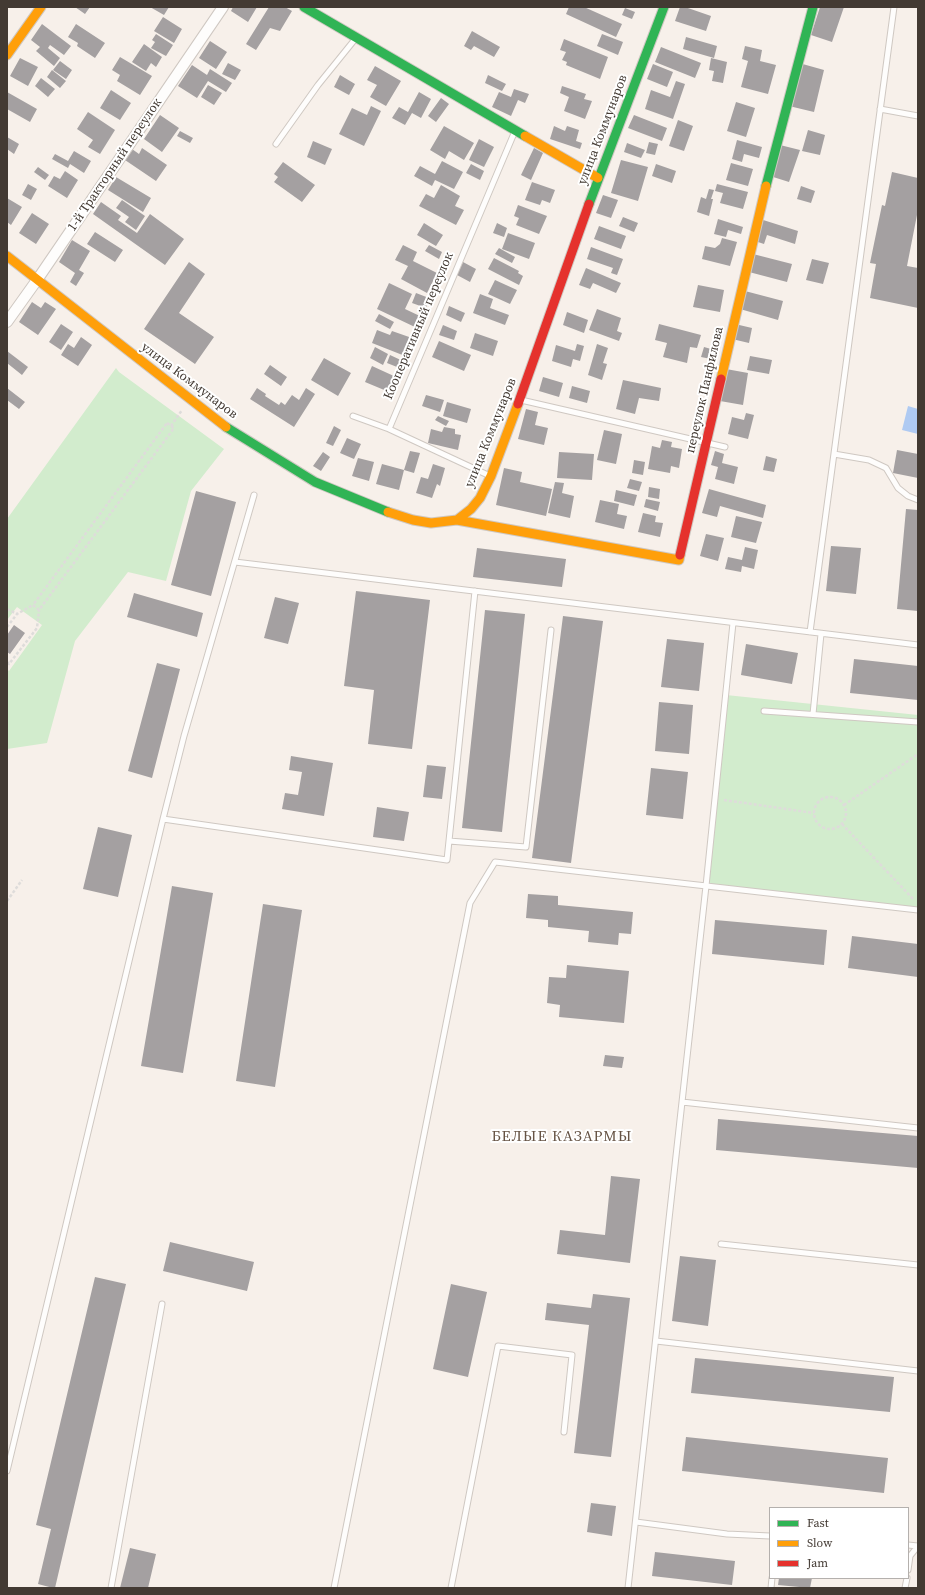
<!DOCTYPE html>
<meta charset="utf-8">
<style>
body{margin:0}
#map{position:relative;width:925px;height:1595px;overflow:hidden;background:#f7f0ea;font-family:"Source Serif 4",serif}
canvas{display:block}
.frame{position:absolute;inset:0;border:8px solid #433a33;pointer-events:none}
.legend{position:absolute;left:769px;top:1507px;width:140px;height:72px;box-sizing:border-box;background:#fff;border:1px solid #b4b0ad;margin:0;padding:5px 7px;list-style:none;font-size:12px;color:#433a33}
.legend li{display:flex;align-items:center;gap:8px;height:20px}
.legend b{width:20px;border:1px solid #b4b0ad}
</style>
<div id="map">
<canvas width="925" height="1595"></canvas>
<div class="frame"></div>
<ul class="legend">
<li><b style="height:5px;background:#30b455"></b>Fast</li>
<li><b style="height:5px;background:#ff9f0a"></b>Slow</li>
<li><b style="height:5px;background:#e5322d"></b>Jam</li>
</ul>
</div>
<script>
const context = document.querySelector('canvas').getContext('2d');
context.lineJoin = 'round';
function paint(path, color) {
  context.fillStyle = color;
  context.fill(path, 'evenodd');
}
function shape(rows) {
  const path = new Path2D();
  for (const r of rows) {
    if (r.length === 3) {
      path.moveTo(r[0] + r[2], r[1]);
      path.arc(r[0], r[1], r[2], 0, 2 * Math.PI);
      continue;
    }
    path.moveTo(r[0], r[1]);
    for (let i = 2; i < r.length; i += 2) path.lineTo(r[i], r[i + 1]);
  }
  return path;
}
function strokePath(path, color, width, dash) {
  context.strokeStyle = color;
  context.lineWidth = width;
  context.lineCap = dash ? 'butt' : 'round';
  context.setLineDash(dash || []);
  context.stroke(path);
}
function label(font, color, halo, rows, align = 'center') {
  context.font = font + ' "Source Serif 4",serif';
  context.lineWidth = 4;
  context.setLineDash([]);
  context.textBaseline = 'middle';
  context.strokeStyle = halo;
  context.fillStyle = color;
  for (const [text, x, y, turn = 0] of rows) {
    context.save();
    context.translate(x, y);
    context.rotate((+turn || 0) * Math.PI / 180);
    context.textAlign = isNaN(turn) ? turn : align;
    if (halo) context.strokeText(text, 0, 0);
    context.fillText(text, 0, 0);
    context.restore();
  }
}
const green = shape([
 [116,368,119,372,224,449,191,491,166,581,128,572,75,641,47,743,7,749,7,669,9,671,42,625,17,607,7,620,7,519],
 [726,695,918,715,918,910,706,886]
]);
const water = shape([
 [908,406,918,409,918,434,902,430]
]);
const building = shape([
 [75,7,90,7,85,14],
 [150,7,169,7,164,15],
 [233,7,257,7,248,22,231,11],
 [269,7,285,7,292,11,280,31,270,28,256,50,246,44],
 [569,7,584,7,622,24,616,37,566,14],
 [680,7,685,7,711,16,706,31,675,21],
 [820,7,844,7,832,42,811,35],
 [625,8,635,12,632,19,622,15],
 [163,17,182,29,174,43,154,31],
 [42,24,71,46,64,55,50,45,48,48,60,58,54,66,36,51,40,47,31,40],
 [76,24,105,43,95,58,77,46,78,43,68,37],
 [472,31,500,47,494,57,474,46,471,50,464,46],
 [156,34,173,45,166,56,151,48,155,42,152,40],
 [602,34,623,42,618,55,597,46],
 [686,37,717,46,714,58,683,49],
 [564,39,608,57,600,79,566,65,567,62,562,60,566,52,560,50],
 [210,41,227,52,216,69,199,58],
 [144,44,162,57,156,67,151,63,146,71,132,62],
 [745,46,762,50,760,61,776,65,768,94,741,87,748,61,742,59],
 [661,47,701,63,695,78,655,62],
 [120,57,152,76,140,95,117,81,120,75,112,70],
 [20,58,38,67,28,86,10,76],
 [711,58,727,62,723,83,712,81,714,71,709,70],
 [60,61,72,70,66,79,53,70],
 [228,63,241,70,235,80,222,74],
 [799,63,824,70,814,112,789,106],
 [653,64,673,72,667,87,647,79],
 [192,65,207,75,210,69,232,83,226,92,208,81,197,98,178,86],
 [375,66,401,81,386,106,370,97,377,85,367,80],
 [52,70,66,81,60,88,47,77],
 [340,75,355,84,349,95,334,87],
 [488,75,506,84,502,91,485,83],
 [41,78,55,89,48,97,35,86],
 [676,81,685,84,673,119,645,109,651,90,670,97],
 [208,85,222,93,214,105,201,97],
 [562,86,586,94,584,99,592,101,585,119,564,111,569,97,560,93],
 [514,89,529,94,525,103,518,100,511,116,492,107,499,92,511,97],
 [111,90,131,103,120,120,100,108],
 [7,92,37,109,30,122,7,109],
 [419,92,431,99,421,118,412,113,405,125,392,118,399,107,408,112],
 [441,98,449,104,436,122,428,116],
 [736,102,755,108,746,137,727,131],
 [371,106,381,111,364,146,339,134,352,108,367,115],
 [88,112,115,130,100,154,88,147,93,140,77,129],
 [160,115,179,128,162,152,144,139],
 [634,115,667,128,662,141,628,128],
 [678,120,693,126,684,151,669,146],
 [444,126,474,143,464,160,449,151,445,159,430,150],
 [554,126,565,131,567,126,579,130,576,141,582,143,580,149,550,139],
 [808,130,825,135,820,155,802,151],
 [180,131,193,138,190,143,177,136],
 [7,137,19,144,14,154,7,149],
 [479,139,494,147,484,167,469,160],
 [737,140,762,147,759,158,744,154,742,162,732,159],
 [313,141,332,149,325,165,307,157],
 [649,142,658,144,655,155,646,153],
 [627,143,645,150,641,158,624,152],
 [780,145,800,150,789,182,770,176],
 [142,148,167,165,156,181,125,160,132,149,139,154],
 [534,148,543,153,531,180,521,175],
 [74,151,91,161,84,173,70,164,68,168,52,159,55,154,68,161],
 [621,160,648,167,638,201,611,193],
 [442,161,463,172,454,189,435,180,432,186,414,176,420,166,435,174],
 [283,162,315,185,302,202,274,182,278,177,274,174],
 [731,163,753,169,748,186,726,180],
 [471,164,484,171,480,180,466,173],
 [656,164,676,171,672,183,652,176],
 [38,167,49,175,45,180,34,172],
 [65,171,78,180,67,198,48,186,54,176,60,179],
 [892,172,918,178,918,215,917,215,907,266,918,268,918,308,870,298,876,264,870,263,882,205,885,206],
 [116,177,151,198,143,212,108,190],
 [532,182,555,190,550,203,542,200,540,205,525,200],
 [28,184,37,189,31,200,22,195],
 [717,184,748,192,743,209,720,203,723,193,715,191],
 [441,185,460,196,455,206,464,210,456,225,419,206,426,194,434,198],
 [801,186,815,191,811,203,797,199],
 [709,189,714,190,711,199,713,199,709,216,697,212,701,197,706,199],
 [603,195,618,200,611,218,596,213],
 [7,198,22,207,11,225,7,222],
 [122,200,145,216,136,230,125,222,129,217,116,208],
 [101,202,121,216,118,220,137,233,150,214,184,239,165,265,93,214],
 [518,205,547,216,539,234,516,225,519,218,514,216],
 [32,213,49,224,36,244,19,233],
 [623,217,638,223,634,232,619,226],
 [718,219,743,227,741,234,728,230,726,237,714,234],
 [760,219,798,231,795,244,767,235,764,244,755,241],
 [424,223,443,235,436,246,417,235],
 [497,223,507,228,504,237,493,233],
 [599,226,626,236,621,249,594,239],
 [95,232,123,250,115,262,87,244],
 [508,233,535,243,529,259,502,249],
 [722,238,737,242,730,266,702,259,705,246,715,248,720,244],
 [72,240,90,251,79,270,84,273,76,286,70,282,75,273,59,262],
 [403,245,417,252,413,261,437,273,427,293,401,279,408,266,395,260],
 [429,245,442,252,439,259,425,251],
 [591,247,623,259,617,275,611,273,613,268,587,259],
 [499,248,515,257,512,263,495,254],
 [753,254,792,264,787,282,749,272],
 [494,258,519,271,518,273,523,276,519,285,488,269],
 [812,259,829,263,823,284,806,280],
 [189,262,205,274,179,313,214,337,195,364,144,329],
 [463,262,476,269,470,282,457,275],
 [586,268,621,283,616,293,593,283,590,289,579,285],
 [495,280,517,290,510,304,488,294],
 [389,283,412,294,405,309,422,317,417,328,377,309],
 [698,285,724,290,720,312,693,307],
 [745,291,783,301,778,320,740,309],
 [416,293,429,298,426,308,412,303],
 [480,294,493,299,490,308,509,315,505,325,473,313],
 [32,302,41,308,45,302,56,309,38,335,19,322],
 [449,306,465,313,461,322,446,315],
 [597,309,621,318,617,331,622,333,619,341,589,330],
 [567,312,588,320,584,333,563,325],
 [379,314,394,322,390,329,375,321],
 [61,324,73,332,61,350,49,342],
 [659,324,701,335,697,348,690,347,687,363,663,357,667,343,655,340],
 [735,324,752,328,749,343,732,339],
 [443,325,457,331,454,340,439,335],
 [377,330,390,335,392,331,412,338,405,356,372,343],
 [475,333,498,341,493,356,470,348],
 [81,337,92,345,78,366,61,355,68,344,74,348],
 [439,341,471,355,464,371,432,357],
 [577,344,584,346,580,361,573,359,571,367,552,361,556,345,575,351],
 [597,344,608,348,603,363,607,364,602,380,588,375],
 [375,347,388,354,383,365,370,358],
 [704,347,718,351,716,360,701,357],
 [7,351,28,367,22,375,7,363],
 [390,355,405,362,402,369,387,363],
 [750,356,772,360,769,374,747,370],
 [324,358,351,373,338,396,311,380],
 [270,365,287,377,281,386,264,374],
 [372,366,396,377,389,392,365,382],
 [726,369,748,373,743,405,720,401],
 [543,377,563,383,559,397,539,391],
 [623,380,661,388,659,401,639,398,635,414,616,409],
 [572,386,590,391,587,403,569,398],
 [7,388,25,402,19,409,7,400],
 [257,388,266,394,265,396,279,405,281,402,285,405,292,395,299,400,306,388,315,394,294,427,250,399],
 [426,395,444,400,440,412,422,406],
 [447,402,471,409,467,423,443,416],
 [526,409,538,412,535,425,548,428,544,445,518,439],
 [746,413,754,415,748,439,728,434,732,417,744,420],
 [438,416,449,421,446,426,435,420],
 [334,426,341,430,333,446,326,443],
 [444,427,455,429,455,434,461,435,458,450,428,443,431,429,442,432],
 [604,430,622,434,616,464,597,460],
 [347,438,361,444,354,459,340,453],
 [662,440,672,442,671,447,682,449,679,468,671,466,670,473,648,469,652,446,660,448],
 [897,450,918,454,918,478,893,473],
 [410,451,420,453,414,473,404,470],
 [715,451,724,454,722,463,738,467,734,484,715,479,718,467,711,465],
 [323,452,330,457,321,471,313,466],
 [559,452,594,454,592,480,557,478],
 [766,456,777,459,774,472,763,470],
 [358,458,374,462,369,481,352,476],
 [634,460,645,462,643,475,632,473],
 [382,464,404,470,399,490,376,484],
 [433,464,445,468,440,486,437,484,432,498,416,493,421,477,428,479],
 [504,468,522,472,520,482,552,489,546,516,496,505],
 [630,479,642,482,639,491,627,488],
 [555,482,564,483,562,493,574,496,570,518,548,513],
 [649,487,660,489,659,499,648,497],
 [709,489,766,505,763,518,720,506,717,517,702,513],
 [616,490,637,495,634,506,614,501],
 [196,491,236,502,211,596,171,585],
 [646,499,660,502,658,511,644,507],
 [600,500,619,504,617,514,627,516,624,529,595,522],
 [906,509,918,510,918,611,897,609],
 [643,513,656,516,655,522,663,523,660,537,638,532],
 [736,516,762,522,756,543,731,537],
 [706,534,724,538,718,561,700,556],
 [831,546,861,548,856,594,826,591],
 [745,547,758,550,754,569,742,566,741,572,725,569,728,557,742,560],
 [477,548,566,559,562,587,473,577],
 [356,591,430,600,412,749,368,744,374,690,344,686],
 [134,593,203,613,197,637,127,617],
 [275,597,299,603,288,644,264,638],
 [485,610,525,614,502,832,462,828],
 [563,616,603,621,571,863,532,858],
 [14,625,25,633,10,654,7,652,7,635],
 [667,639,704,643,699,691,661,687],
 [746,644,798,653,792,684,741,675],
 [854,659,918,666,918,700,850,693],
 [157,663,180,669,152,778,128,771],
 [659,702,693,705,689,754,655,751],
 [291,756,333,763,324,816,282,809,285,793,298,795,302,772,289,770],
 [427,765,446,767,442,799,423,797],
 [651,768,688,772,683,819,646,815],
 [377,807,409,812,404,841,373,837],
 [98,827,132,835,118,897,83,889],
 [172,886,213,893,183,1073,141,1066],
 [528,894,558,896,558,905,633,912,631,934,619,933,618,945,588,942,589,931,548,927,548,920,526,918],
 [263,904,302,910,275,1087,236,1081],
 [715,920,827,930,824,965,712,954],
 [852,936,918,944,918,977,848,968],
 [567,965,629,971,624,1023,559,1017,560,1005,547,1003,549,977,566,978],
 [605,1055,624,1057,622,1068,603,1066],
 [718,1119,918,1136,918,1168,716,1150],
 [611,1176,640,1179,630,1263,557,1254,560,1230,605,1235],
 [170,1242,254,1262,247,1291,163,1271],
 [680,1256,716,1260,708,1326,672,1321],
 [95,1277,126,1284,55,1588,53,1588,38,1584,51,1529,36,1525],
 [451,1284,487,1292,468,1377,433,1369],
 [593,1294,630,1298,611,1457,574,1453,589,1325,545,1320,547,1303,591,1308],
 [695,1358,894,1377,890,1412,691,1393],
 [686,1437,888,1458,884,1493,682,1471],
 [591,1503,616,1506,612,1536,587,1532],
 [130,1548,156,1554,148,1588,120,1588],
 [655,1552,735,1561,732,1585,652,1576],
 [779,1578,812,1578,810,1588,778,1585]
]);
const path = shape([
 [167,423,174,428,39,610,33,605,167,423],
 [171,426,182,410],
 [7,609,17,614],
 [7,627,17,614,33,605],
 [7,662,9,664,37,628,39,610],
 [830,813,16],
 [724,800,814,813],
 [844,805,918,754],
 [842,824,914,900],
 [7,901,22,880]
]);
const lane = shape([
 [880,109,918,116],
 [276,144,318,85,356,38],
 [521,400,725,447],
 [353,416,389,429],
 [834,454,869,460,886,468,898,488,908,496,918,500],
 [490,476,389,429,515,131],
 [235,562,918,645],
 [810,632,894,7],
 [764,711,918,722],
 [813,714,821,634],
 [163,819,447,860,475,591],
 [449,841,526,847,551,630],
 [682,1102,918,1128],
 [721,1244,918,1265],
 [656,1341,918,1371],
 [7,1471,163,819,184,736,254,495],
 [636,1522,727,1534,770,1536],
 [908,1545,918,1546],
 [908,1570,910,1556,918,1546],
 [111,1588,162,1304],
 [334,1588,470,903,495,862,918,910],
 [451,1588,498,1346,572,1355,564,1432],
 [628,1588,706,886,733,623],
 [771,1588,772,1578],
 [905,1588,907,1578]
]);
const street = shape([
 [7,322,37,280,223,7]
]);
const fast = shape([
 [304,7,525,136],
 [766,186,813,7],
 [589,204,664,7],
 [226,427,315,482,388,512]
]);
const slow = shape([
 [7,55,41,7],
 [525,136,598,178],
 [7,256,226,427],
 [721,379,766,186],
 [388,512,413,520,431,523,457,520,471,509,480,498,491,476,518,404],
 [457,520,679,560,680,555]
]);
const jam = shape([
 [518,404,589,204],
 [680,555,721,379]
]);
const streetNames = [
 ["улица Коммунаров",603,130,-69],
 ["1-й Тракторный переулок",115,165,-56],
 ["Кооперативный переулок",419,326,-67],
 ["улица Коммунаров",189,381,37],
 ["переулок Панфилова",705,390,-77],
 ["улица Коммунаров",491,433,-68]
];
const quarterNames = [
 ["БЕЛЫЕ КАЗАРМЫ",562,1137]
];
paint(green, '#d2eccd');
paint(water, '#afcaf2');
paint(building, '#a4a0a1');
strokePath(lane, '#cfc8c2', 7);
strokePath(street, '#cfc8c2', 12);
strokePath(fast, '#cfc8c2', 11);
strokePath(slow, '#cfc8c2', 11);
strokePath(jam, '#cfc8c2', 11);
strokePath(path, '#dedcda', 2.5, [3, 2]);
strokePath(lane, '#fefdfc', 5);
strokePath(street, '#fefdfc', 10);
strokePath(fast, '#30b455', 9);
strokePath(slow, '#ff9f0a', 9);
strokePath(jam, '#e5322d', 9);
label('13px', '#433a33', '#fff', streetNames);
context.letterSpacing = '1px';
label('15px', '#665344', '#fff', quarterNames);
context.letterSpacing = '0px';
</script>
